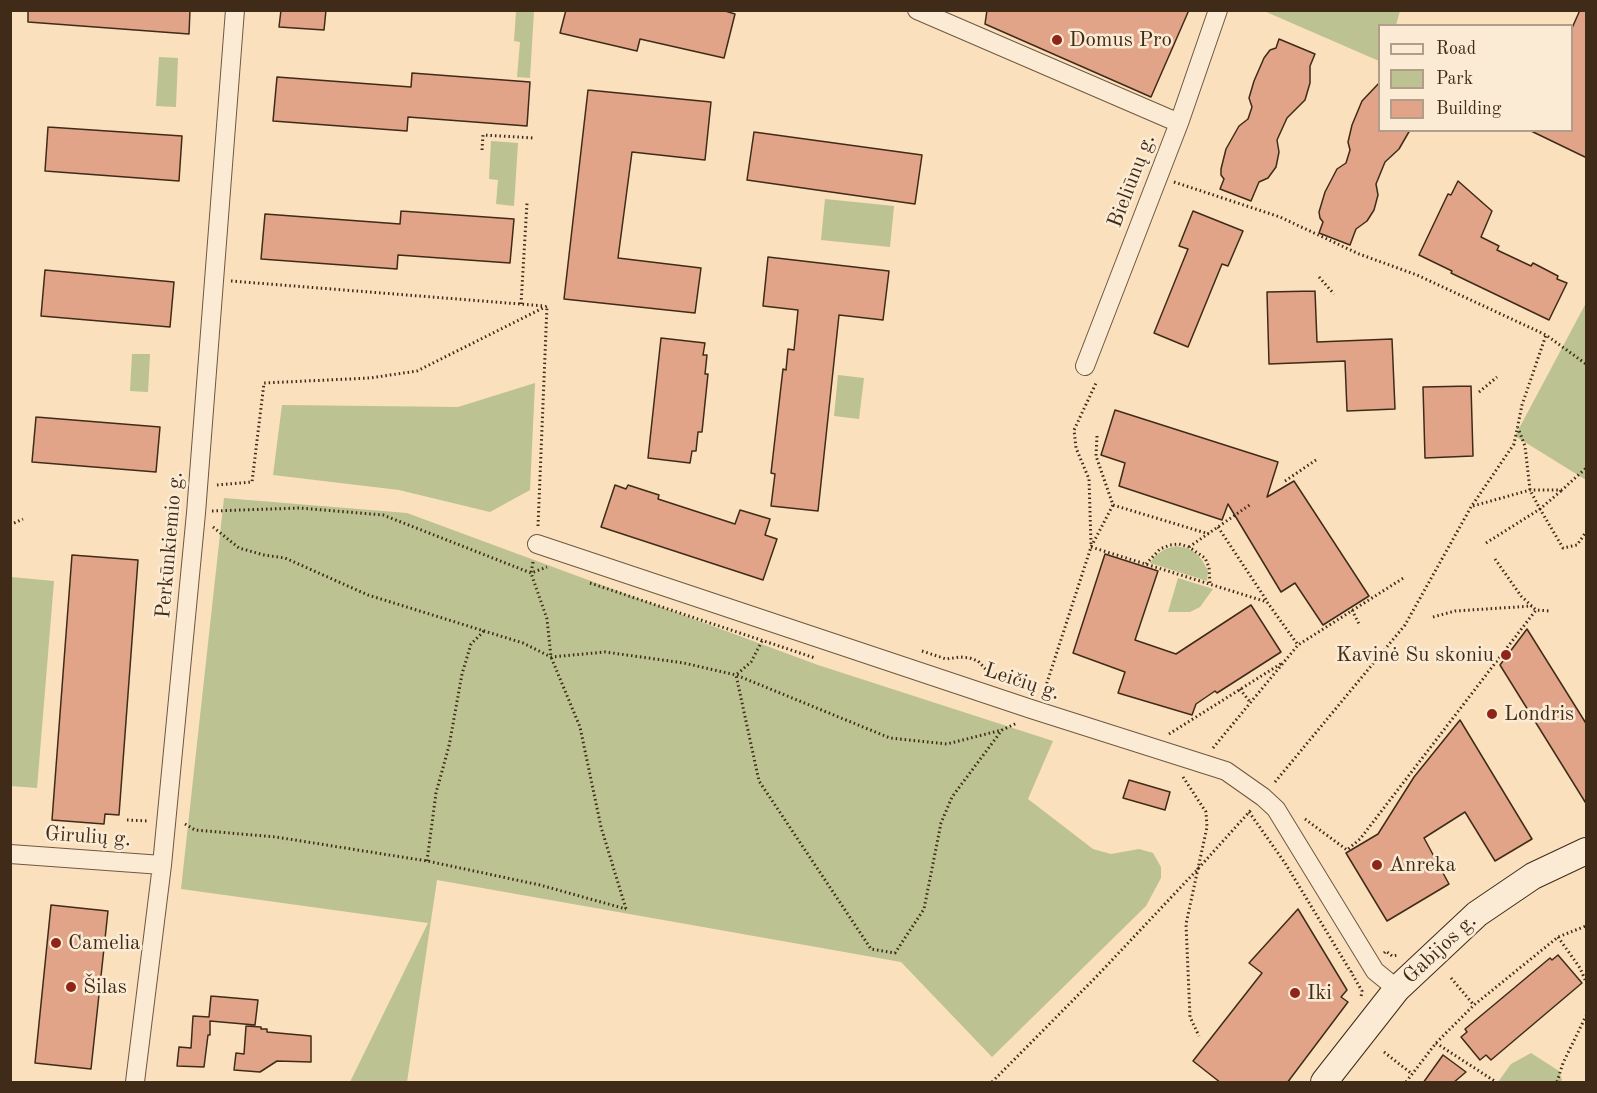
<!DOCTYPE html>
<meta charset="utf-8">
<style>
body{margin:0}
#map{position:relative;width:1597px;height:1093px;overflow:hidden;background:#fae0bd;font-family:"Old Standard TT",serif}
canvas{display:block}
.frame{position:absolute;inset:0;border:12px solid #3f2b18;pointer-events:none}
.legend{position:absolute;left:1378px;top:24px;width:195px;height:108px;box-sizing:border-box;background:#fcebd4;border:2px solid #b09e89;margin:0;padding:8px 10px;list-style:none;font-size:18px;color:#3f2b18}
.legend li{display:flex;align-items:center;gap:12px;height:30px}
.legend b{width:30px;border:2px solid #b09e89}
</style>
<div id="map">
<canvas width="1597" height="1093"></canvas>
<div class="frame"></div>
<ul class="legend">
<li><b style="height:8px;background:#fcebd4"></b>Road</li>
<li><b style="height:16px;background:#bcc292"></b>Park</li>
<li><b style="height:16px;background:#e1a488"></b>Building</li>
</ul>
</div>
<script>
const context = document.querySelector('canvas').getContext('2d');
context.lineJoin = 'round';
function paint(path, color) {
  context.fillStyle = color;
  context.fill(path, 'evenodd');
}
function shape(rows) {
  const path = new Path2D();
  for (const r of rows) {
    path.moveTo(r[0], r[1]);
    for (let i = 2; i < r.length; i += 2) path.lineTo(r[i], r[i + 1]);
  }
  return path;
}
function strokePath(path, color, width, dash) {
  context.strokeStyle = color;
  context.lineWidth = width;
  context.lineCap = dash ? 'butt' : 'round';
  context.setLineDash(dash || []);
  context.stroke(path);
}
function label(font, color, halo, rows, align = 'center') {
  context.font = font + ' "Old Standard TT",serif';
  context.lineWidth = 5;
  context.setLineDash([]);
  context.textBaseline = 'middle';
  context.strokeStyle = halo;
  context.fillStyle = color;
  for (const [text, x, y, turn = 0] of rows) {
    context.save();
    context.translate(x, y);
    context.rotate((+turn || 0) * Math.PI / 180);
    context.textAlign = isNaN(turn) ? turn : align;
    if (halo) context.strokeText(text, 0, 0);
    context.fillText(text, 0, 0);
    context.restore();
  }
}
const green = shape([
 [516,11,534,11,530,78,517,77,520,42,514,41],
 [1264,11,1400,11,1396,25,1380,26,1379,61],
 [159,57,178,58,176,107,156,106],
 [491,141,518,143,514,206,496,204,498,180,489,179],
 [825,199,894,206,890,247,821,240],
 [1586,303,1586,480,1515,436],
 [132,354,150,354,148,392,130,391],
 [838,375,864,378,859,419,834,416],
 [535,383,530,490,490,512,399,490,273,475,282,405,458,407],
 [224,498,407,513,818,665,1053,741,1028,799,1093,849,1111,854,1139,849,1153,853,1161,867,1161,878,1146,906,992,1057,901,962,437,880,407,1082,350,1082,428,923,181,889],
 [1176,546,1187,548,1196,553,1202,560,1208,571,1207,581,1150,563,1155,556,1165,549],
 [11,577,54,581,37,788,11,786],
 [1178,578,1213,589,1200,607,1190,612,1168,612],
 [1531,1053,1559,1071,1562,1080,1560,1082,1498,1082,1511,1064]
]);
const building = shape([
 [28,10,190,10,189,34,28,22,28,10],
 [281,10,326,10,324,30,279,27,281,10],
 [566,10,722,10,735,14,724,58,640,39,637,51,560,33,566,10],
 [987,10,1189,10,1151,97,985,24,987,10],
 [1580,10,1587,10,1587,158,1529,130,1572,130,1572,28,1580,10],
 [1279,39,1315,54,1310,66,1310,83,1305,100,1287,118,1277,140,1279,152,1276,167,1268,178,1259,182,1251,201,1220,189,1224,179,1221,175,1221,169,1226,149,1239,126,1248,119,1252,107,1249,98,1254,81,1264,58,1270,50,1276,48,1279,39],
 [412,73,530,82,527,126,408,117,407,131,273,121,277,77,411,87,412,73],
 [1380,82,1380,130,1410,130,1399,149,1385,162,1376,184,1378,195,1374,210,1367,221,1356,229,1350,245,1319,233,1323,222,1320,218,1319,212,1325,192,1337,169,1346,163,1350,150,1348,142,1352,125,1362,101,1380,82],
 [588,90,711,102,705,160,632,152,618,258,701,268,695,313,564,299,588,90],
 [48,127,182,136,179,181,45,171,48,127],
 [754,132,922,155,915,204,747,180,754,132],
 [1458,181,1492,211,1481,237,1499,246,1497,250,1531,266,1533,263,1558,276,1557,279,1567,283,1549,320,1451,273,1452,271,1419,255,1448,194,1451,195,1458,181],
 [401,211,514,219,510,263,398,255,397,269,261,259,265,214,400,224,401,211],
 [1193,211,1243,231,1228,266,1222,264,1188,347,1154,333,1188,249,1179,246,1193,211],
 [768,257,889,271,883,320,839,315,818,511,771,506,775,474,771,473,783,369,786,370,788,349,794,350,798,310,763,306,768,257],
 [45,270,174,282,170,327,41,316,45,270],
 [1315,291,1317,342,1392,339,1395,409,1347,411,1345,361,1269,364,1267,292,1315,291],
 [661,338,705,343,703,355,707,355,705,374,708,374,702,432,698,432,696,451,692,451,690,463,648,458,661,338],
 [1471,386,1473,456,1425,458,1423,387,1471,386],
 [1115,410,1278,462,1267,497,1294,481,1369,596,1323,625,1295,583,1281,592,1228,504,1222,520,1119,486,1125,463,1101,455,1115,410],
 [36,417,160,427,156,472,32,462,36,417],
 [615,485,626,489,628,485,659,495,658,499,735,524,740,510,770,519,765,535,777,539,763,580,601,527,615,485],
 [1105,554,1158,571,1135,640,1176,654,1251,605,1281,652,1217,693,1215,691,1196,704,1192,715,1118,693,1125,672,1073,653,1105,554],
 [72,555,138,560,119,815,105,814,104,824,52,820,72,555],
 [1527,629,1587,725,1587,805,1500,665,1527,629],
 [1460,720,1532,839,1495,861,1465,812,1424,838,1449,884,1387,921,1346,853,1378,834,1414,777,1460,720],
 [1129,780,1170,792,1165,810,1123,798,1129,780],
 [51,905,108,911,91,1069,35,1063,51,905],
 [1298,909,1347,990,1341,997,1348,1002,1287,1083,1221,1083,1193,1061,1262,973,1249,963,1298,909],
 [1558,955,1582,983,1491,1060,1486,1055,1480,1060,1461,1037,1467,1032,1465,1029,1550,958,1552,960,1558,955],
 [211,996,258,1000,255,1025,210,1021,210,1035,208,1035,204,1067,177,1066,179,1047,191,1048,193,1016,209,1017,211,996],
 [246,1026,261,1027,261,1029,267,1029,267,1032,311,1036,311,1062,277,1061,260,1072,234,1070,236,1053,244,1054,246,1026],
 [1443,1055,1466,1072,1453,1083,1423,1083,1443,1055]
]);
const path = shape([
 [482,150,483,135,534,138],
 [1174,182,1280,217,1359,254,1417,275,1546,335,1586,364],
 [1319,277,1334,294],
 [231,281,545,306],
 [521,304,527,203],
 [1479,392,1497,377],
 [1097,436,1096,456,1113,505,1209,534],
 [1285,481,1316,460],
 [217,485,252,482,264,383,370,378,417,371,547,306],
 [1561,491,1540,509,1563,548,1577,545,1586,532],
 [1473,506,1530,490,1562,490,1586,468],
 [212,511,300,508,383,515,531,573,547,567],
 [10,525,23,519],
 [538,526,547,306],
 [213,527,239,548,264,555,285,558,368,595,523,643,551,657,605,652,684,663,736,675,890,738,947,744,1002,730],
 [1218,527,1267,601],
 [1486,543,1540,509,1530,490,1525,446,1518,428],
 [1091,544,1089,479,1076,448,1074,430,1097,381],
 [1091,547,1267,602,1298,645],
 [1189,547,1251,504],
 [1495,559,1521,596,1536,610],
 [533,562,531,573,547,619,551,657,580,727,601,827,626,909],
 [1146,564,1160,549,1170,545,1179,544,1189,547,1205,558,1209,567,1210,584],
 [590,583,815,658],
 [1352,610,1359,624],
 [1433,617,1455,611,1532,606],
 [762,641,751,662,736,675,759,781,871,949,895,953,924,909,941,823,952,797,1002,730,1017,723],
 [922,651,946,659,960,657,970,658,978,661,991,675],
 [1240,689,1250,702],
 [1044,692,1091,547,1113,505],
 [1169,734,1282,663],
 [1213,748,1298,645,1405,577],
 [1183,777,1206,812,1207,827,1186,924,1190,1017,1199,1036],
 [1275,782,1405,625,1471,507,1514,444,1522,405,1546,335],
 [1249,812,1285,863,1351,972],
 [1305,819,1347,850,1360,839,1536,610,1549,611],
 [127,820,149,821],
 [185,824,195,830,276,837,427,861,540,885,626,909],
 [427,861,436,793,449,746,462,674,471,644,484,631],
 [1558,937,1580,968,1586,982],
 [1384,953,1386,951,1392,956,1399,955],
 [1352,971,1351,972,1362,991,1361,997],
 [1451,978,1473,1004],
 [1436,1043,1496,1082],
 [1384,1052,1412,1074],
 [992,1082,1096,977,1196,871,1251,810],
 [1406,1082,1436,1043,1474,1005,1558,937,1586,926],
 [1557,1082,1563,1063,1586,1016]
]);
const street = shape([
 [917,10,1179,123],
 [1085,366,1179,123,1218,10],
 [537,544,1031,709,1226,771,1263,797,1276,809,1375,971,1397,989],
 [10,854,162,865],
 [135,1082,162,865,196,513,235,10]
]);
const secondary = shape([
 [1324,1082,1397,989,1477,914,1533,876,1586,851]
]);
const markers = [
 [1057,40,6,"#8f2418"],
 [1506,655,6,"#8f2418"],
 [1492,714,6,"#8f2418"],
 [1377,865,6,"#8f2418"],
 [56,943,6,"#8f2418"],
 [71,987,6,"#8f2418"],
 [1295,993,6,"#8f2418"]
];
const poiNames = [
 ["Domus Pro",1069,40],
 ["Kavinė Su skoniu",1494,655,"right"],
 ["Londris",1504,714],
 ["Anreka",1389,865],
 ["Camelia",68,943],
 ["Šilas",83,987],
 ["Iki",1307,993]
];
const streetNames = [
 ["Bieliūnų g.",1132,181,-69],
 ["Perkūnkiemio g.",170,545,-85],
 ["Leičių g.",1022,682,18],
 ["Girulių g.",88,837,4],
 ["Gabijos g.",1440,949,-43]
];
paint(green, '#bcc292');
paint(building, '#e1a488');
strokePath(building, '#3f2b18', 1.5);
strokePath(street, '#6e5841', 20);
strokePath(secondary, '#3f2b18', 28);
strokePath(path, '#3f2b18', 3, [1.5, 3]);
strokePath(street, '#fcebd4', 18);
strokePath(secondary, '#fcebd4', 26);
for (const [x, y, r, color] of markers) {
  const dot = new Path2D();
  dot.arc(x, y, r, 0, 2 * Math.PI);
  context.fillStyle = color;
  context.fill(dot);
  strokePath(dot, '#fcebd4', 2);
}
label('21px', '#3f2b18', '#fcebd4', poiNames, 'left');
label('21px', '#3f2b18', '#fcebd4', streetNames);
</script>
